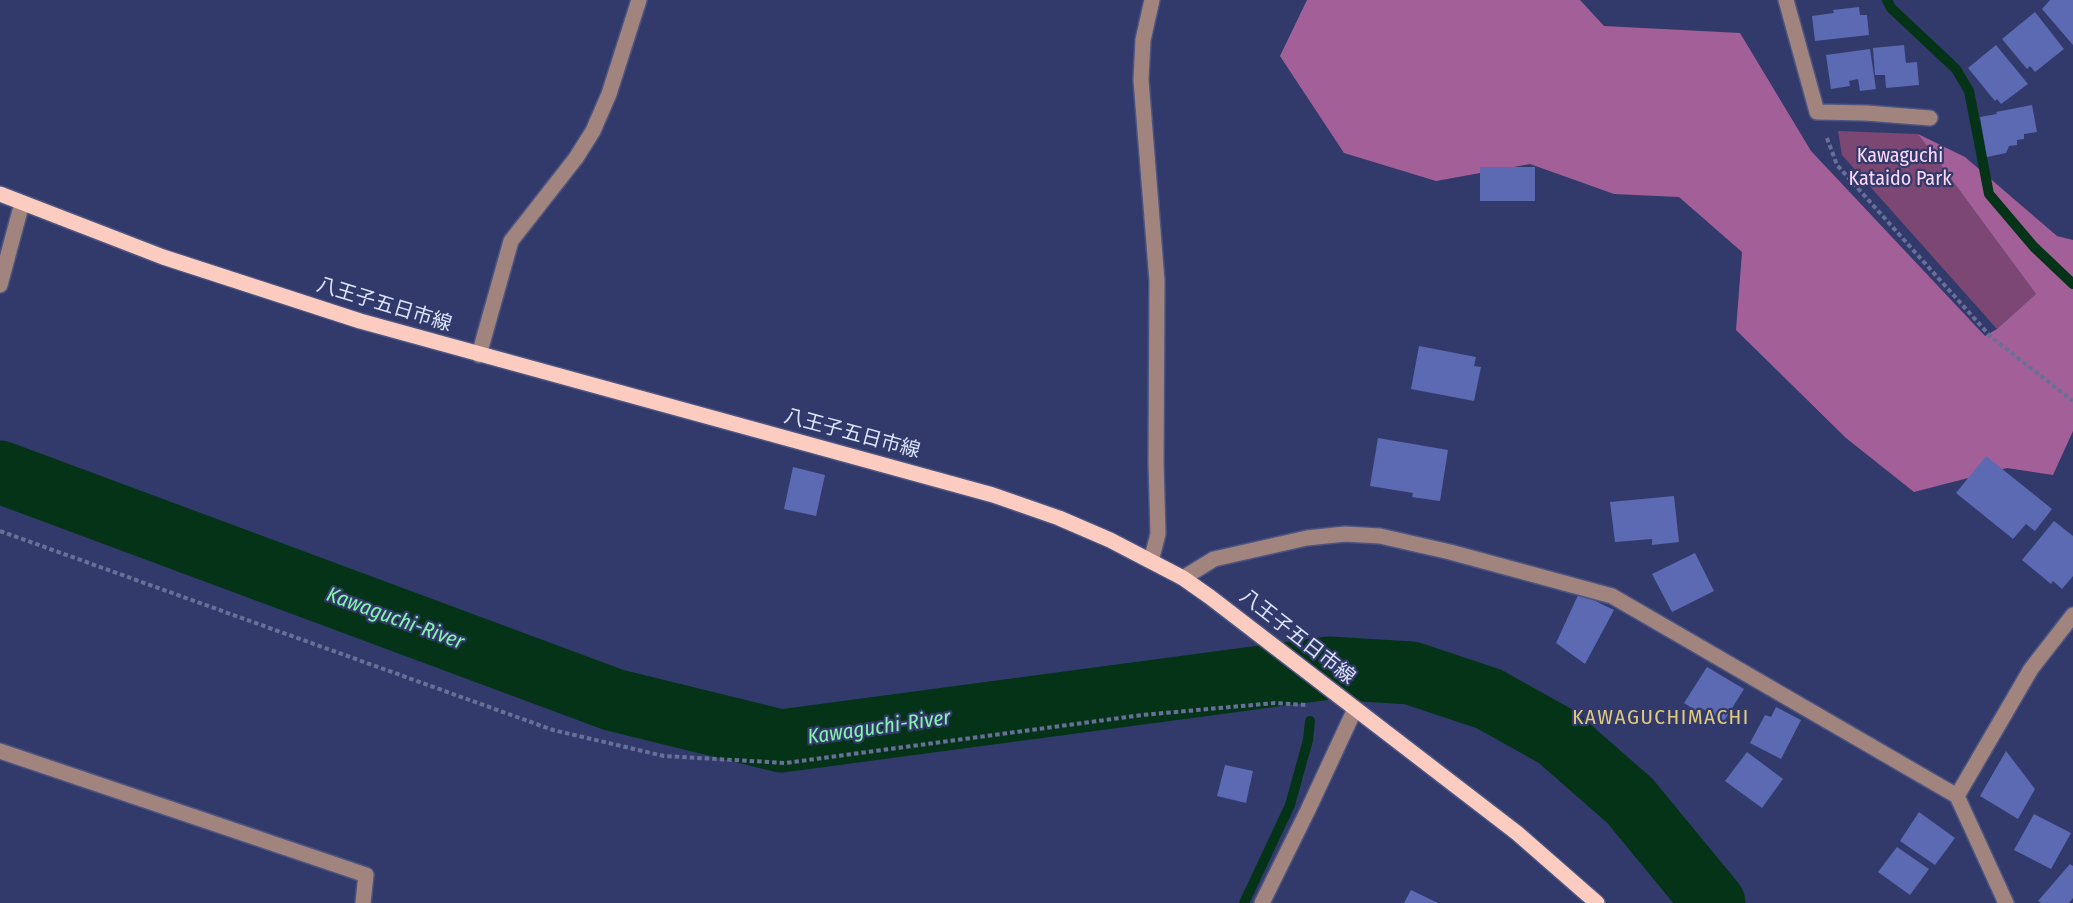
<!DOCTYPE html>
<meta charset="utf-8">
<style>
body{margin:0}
canvas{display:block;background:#313a6a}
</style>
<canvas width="2073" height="903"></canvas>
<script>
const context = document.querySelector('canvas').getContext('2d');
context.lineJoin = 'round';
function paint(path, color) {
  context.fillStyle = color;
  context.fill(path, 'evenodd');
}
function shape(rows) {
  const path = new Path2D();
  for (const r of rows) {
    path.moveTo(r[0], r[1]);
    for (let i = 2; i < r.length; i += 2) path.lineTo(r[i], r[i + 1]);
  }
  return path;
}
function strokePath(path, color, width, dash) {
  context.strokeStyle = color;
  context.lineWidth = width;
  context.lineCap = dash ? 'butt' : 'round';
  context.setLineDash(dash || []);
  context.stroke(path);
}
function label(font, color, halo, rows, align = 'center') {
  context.font = font + ' "Fira Sans Condensed","Noto Sans JP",sans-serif';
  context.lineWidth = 4.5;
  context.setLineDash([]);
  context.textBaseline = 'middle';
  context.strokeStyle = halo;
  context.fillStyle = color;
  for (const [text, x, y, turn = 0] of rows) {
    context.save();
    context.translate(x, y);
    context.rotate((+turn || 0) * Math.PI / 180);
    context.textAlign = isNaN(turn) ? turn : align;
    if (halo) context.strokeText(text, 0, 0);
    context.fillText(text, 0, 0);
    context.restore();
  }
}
const green = shape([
 [1838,131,1918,134,2036,294,1997,329,1842,155]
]);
const forest = shape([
 [1307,0,1580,0,1604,26,1740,33,1811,151,1985,336,1997,329,2036,294,1918,134,1965,157,2057,236,2073,240,2073,431,2053,475,2007,468,1914,492,1846,438,1736,330,1742,252,1679,197,1614,194,1530,164,1436,181,1344,153,1280,56]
]);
const stream = shape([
 [1887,0,1891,8,1956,69,1969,91,1989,194,2034,247,2073,284],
 [1244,903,1290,805,1308,740,1310,721]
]);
const river = shape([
 [0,472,614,700,781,741,1329,668,1411,673,1489,699,1557,737,1630,801,1714,903]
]);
const building = shape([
 [2050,0,2073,0,2073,45,2042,9],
 [1859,7,1860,15,1867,15,1869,35,1815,41,1812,16,1834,13,1833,10],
 [2035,12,2064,49,2035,72,2030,66,2027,69,2002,39],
 [1904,45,1906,63,1917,62,1919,85,1886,88,1885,75,1875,75,1873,48],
 [1996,45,2028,84,2001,104,1997,99,1995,101,1968,68],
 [1870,49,1876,89,1860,91,1858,79,1849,81,1850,86,1831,89,1826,55],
 [2032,105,2037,132,2024,134,2024,139,2017,140,2017,145,2009,146,2006,153,1987,157,1980,117,1997,114,1996,112],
 [1480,167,1535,167,1535,201,1480,201],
 [1419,346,1476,357,1474,366,1481,367,1474,401,1411,389],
 [1378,438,1448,450,1440,501,1412,497,1413,493,1370,486],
 [1986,456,2052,509,2035,531,2026,524,2013,539,1956,493],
 [793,467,825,475,816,516,784,509],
 [1674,496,1679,542,1652,545,1652,539,1615,542,1610,502],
 [2054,521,2073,536,2073,576,2062,589,2053,581,2051,584,2022,560],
 [1695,553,1714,591,1672,612,1652,574],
 [1579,593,1614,610,1585,664,1556,643],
 [1707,667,1744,689,1724,721,1703,709,1700,713,1684,703],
 [1776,707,1801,720,1781,759,1750,743,1765,715,1771,717],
 [2006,751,2035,789,2018,819,1980,796],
 [1747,752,1783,779,1762,808,1725,781],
 [1225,765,1253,771,1246,803,1217,796],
 [1919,812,1955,838,1935,865,1900,841],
 [2034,814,2071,833,2051,869,2014,850],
 [1897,847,1929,869,1910,895,1878,872],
 [2070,864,2073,866,2073,898,2069,903,2041,903,2038,901],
 [1411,890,1438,903,1404,903]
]);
const path = shape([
 [1827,138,1837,165,1991,337,2073,401],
 [0,531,553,730,664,756,786,763,1142,715,1275,703,1307,705]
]);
const minor = shape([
 [1786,0,1817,112,1866,113,1930,118],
 [0,285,22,203],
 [479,355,511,241,576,158,593,131,609,94,639,0],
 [1151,561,1158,534,1156,463,1157,281,1141,80,1143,40,1152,0],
 [1183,578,1214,559,1307,538,1345,534,1380,536,1450,552,1612,596,1957,796,2006,903],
 [0,751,366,875,363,903],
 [1957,796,2031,669,2073,615],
 [1262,903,1308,810,1355,709]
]);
const major = shape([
 [0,194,163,257,360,321,993,495,1059,518,1110,540,1183,578,1210,597,1517,833,1597,903]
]);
const parkNames = [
 ["Kawaguchi",1900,156],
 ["Kataido Park",1900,179]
];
const streetNames = [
 ["八王子五日市線",384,305,17],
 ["八王子五日市線",852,434,15],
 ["八王子五日市線",1297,637,38]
];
const waterNames = [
 ["Kawaguchi-River",395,619,20],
 ["Kawaguchi-River",879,728,-8]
];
const neighbourhoodNames = [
 ["KAWAGUCHIMACHI",1661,718]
];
paint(green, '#7c4873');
paint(forest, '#a36098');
strokePath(stream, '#043318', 10);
strokePath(river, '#043318', 63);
paint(building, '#5b6ab2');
strokePath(minor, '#4c5581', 18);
strokePath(major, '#4c5581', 18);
strokePath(path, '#687098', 4, [4.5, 3]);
strokePath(minor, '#a2847e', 15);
strokePath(major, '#fcccc1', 15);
label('20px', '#fdd7f5', '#313a6a', parkNames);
label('20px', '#dbe2fa', '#313a6a', streetNames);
label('italic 21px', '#86f4aa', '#313a6a', waterNames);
context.letterSpacing = '1.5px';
label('21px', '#e0c97c', '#313a6a', neighbourhoodNames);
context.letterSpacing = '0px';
</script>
